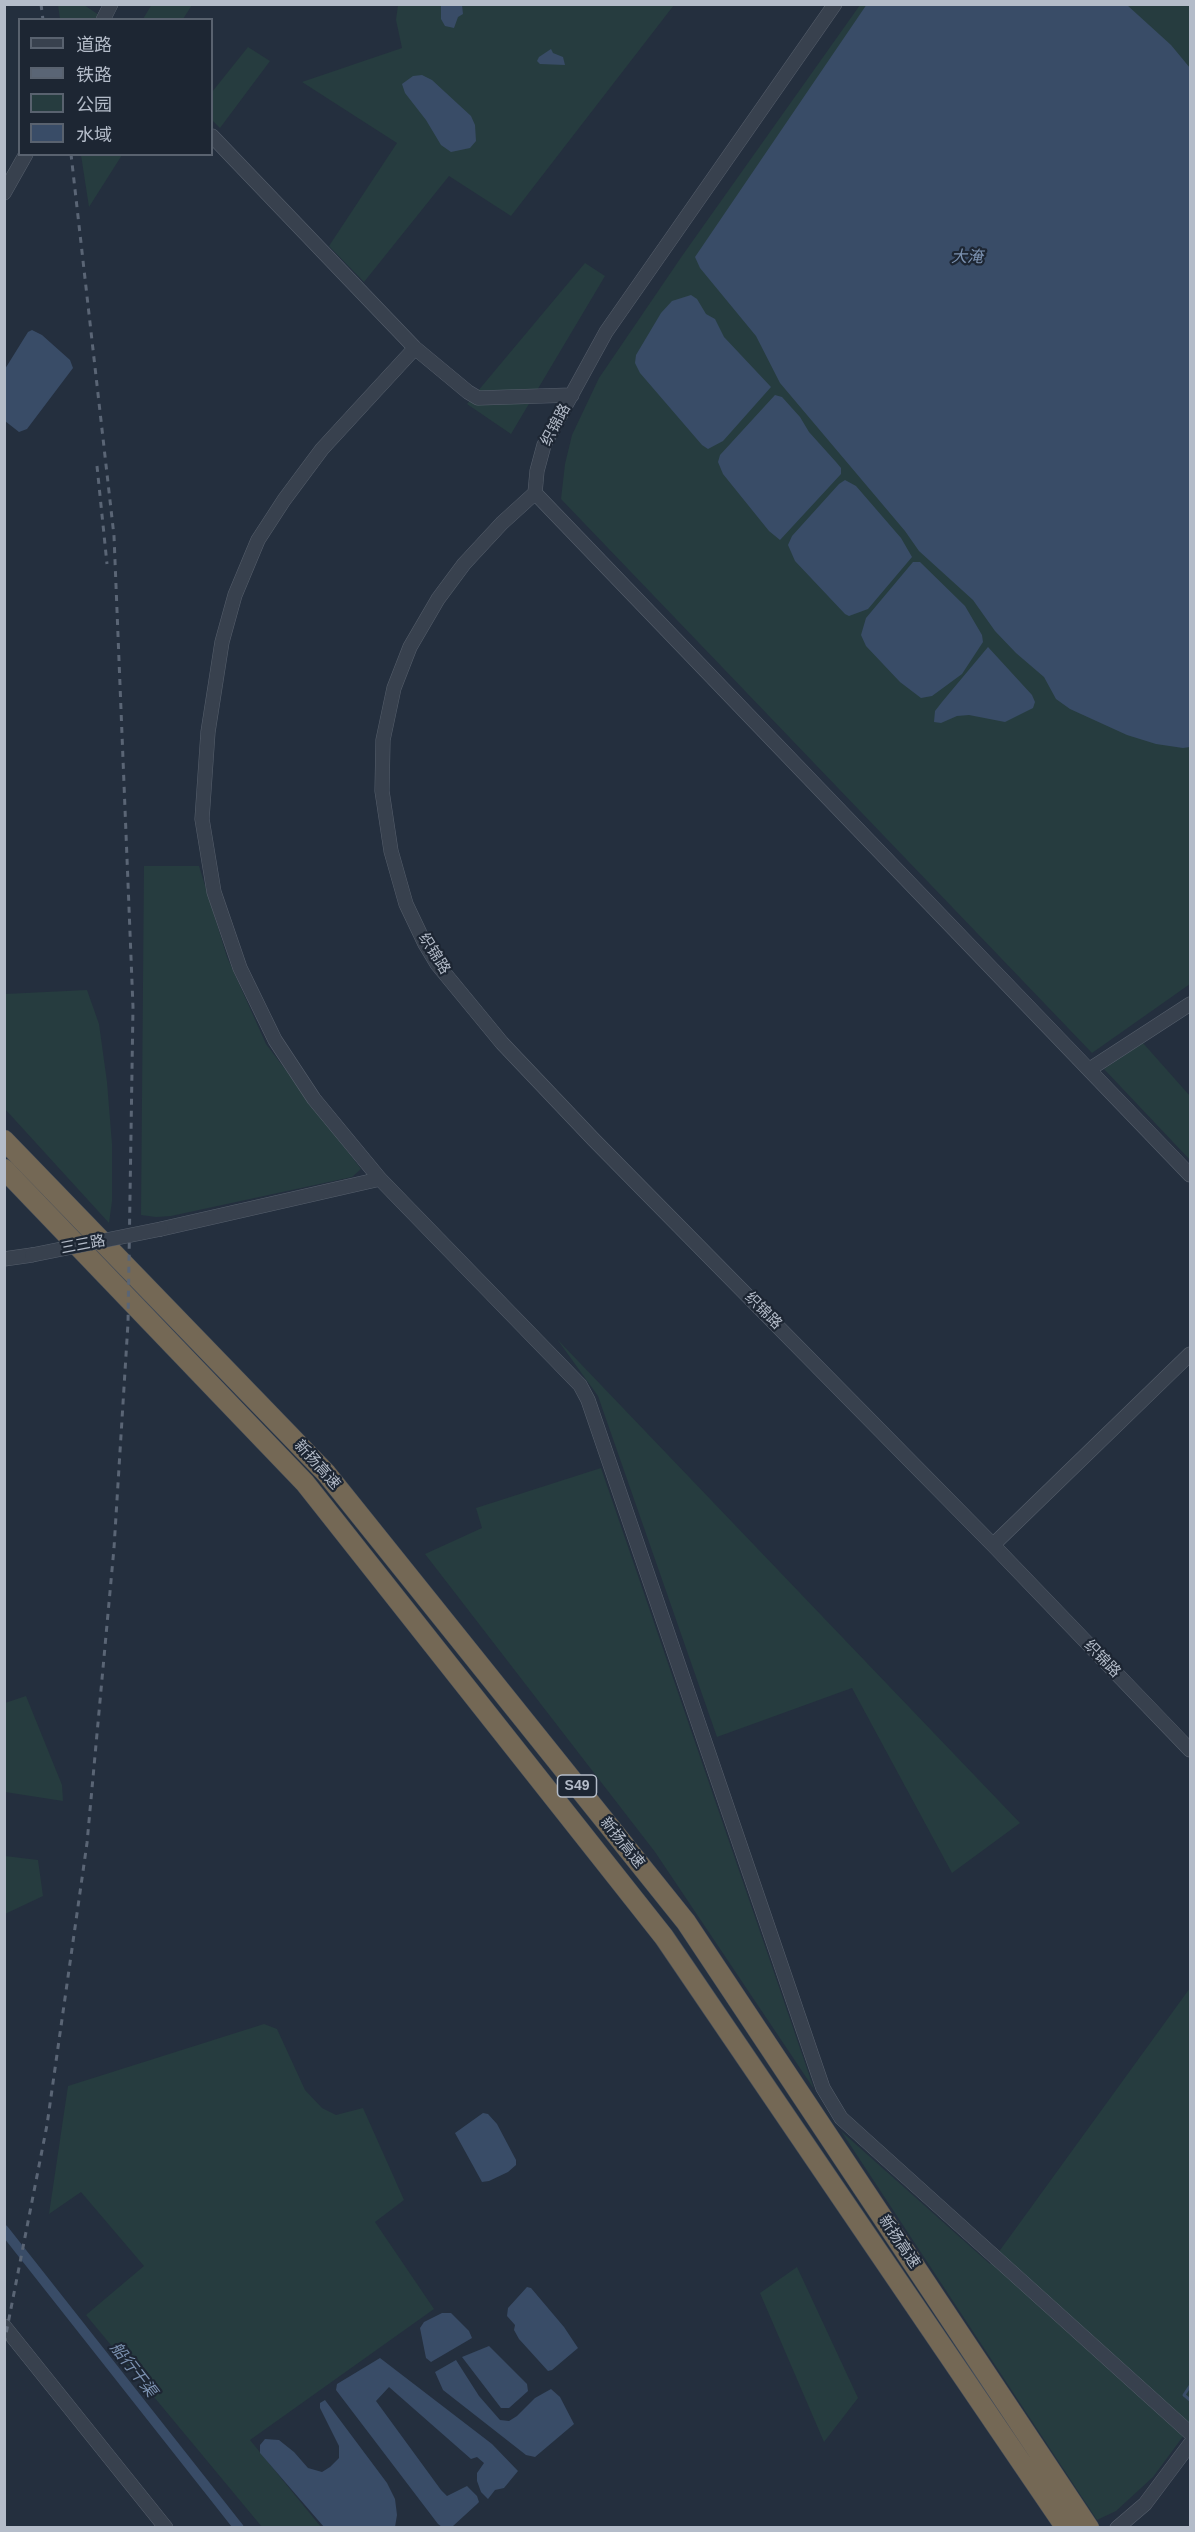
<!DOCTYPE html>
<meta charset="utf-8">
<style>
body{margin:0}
#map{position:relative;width:1195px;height:2532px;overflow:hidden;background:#242f3e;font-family:Helvetica,"Noto Sans SC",sans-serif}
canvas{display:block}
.frame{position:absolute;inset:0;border:6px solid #b4bcc9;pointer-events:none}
.legend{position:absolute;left:18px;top:18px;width:195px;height:138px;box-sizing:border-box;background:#1d2633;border:2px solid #59626f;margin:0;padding:8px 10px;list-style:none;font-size:18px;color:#b4bcc9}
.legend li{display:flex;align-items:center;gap:12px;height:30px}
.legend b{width:30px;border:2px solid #59626f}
</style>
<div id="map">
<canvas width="1195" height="2532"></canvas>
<div class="frame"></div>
<ul class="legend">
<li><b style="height:8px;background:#38414e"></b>道路</li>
<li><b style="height:8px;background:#5a6575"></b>铁路</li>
<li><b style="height:16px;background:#263c3f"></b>公园</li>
<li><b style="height:16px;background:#394c67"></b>水域</li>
</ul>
</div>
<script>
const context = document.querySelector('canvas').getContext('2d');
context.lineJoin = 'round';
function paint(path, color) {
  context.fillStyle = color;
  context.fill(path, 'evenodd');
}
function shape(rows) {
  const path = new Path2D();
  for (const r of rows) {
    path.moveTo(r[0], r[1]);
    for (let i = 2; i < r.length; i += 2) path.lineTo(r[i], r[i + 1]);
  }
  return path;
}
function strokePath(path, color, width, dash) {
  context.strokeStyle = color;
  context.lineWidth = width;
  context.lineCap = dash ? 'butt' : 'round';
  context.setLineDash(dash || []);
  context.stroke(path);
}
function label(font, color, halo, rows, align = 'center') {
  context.font = font + ' Helvetica,"Noto Sans SC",sans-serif';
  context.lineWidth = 4.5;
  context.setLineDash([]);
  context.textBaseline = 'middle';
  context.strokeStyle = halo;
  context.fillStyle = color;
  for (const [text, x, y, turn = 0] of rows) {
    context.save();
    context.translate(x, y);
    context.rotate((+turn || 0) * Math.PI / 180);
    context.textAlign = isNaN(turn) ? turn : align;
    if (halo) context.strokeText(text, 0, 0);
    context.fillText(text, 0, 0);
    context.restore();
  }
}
const green = shape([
 [152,4,192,4,192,5,183,19,143,19],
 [58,5,84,5,105,19,60,19],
 [398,5,674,5,511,216,449,176,364,282,329,246,397,143,302,82,402,48,396,20],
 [860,5,1190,5,1190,984,1092,1053,561,499,565,464,572,435,599,378,682,256],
 [248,47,270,61,220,128,212,120,212,92],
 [81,155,122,155,89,207],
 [585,263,605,276,511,434,467,404],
 [144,866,199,866,227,957,266,1044,361,1169,352,1177,171,1216,156,1217,141,1215],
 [87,990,99,1024,107,1082,112,1144,112,1201,109,1223,5,1109,5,994],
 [1143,1043,1190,1096,1190,1160,1104,1069],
 [557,1339,1020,1823,952,1873,852,1688,717,1737,598,1396],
 [601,1468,814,2089,655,1852,425,1554,482,1528,476,1508],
 [26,1696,62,1785,63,1801,5,1792,5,1703],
 [5,1856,38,1860,43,1896,5,1914],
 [1190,1988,1190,2427,1153,2477,1116,2511,1097,2520,841,2131,990,2264],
 [264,2024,277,2029,305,2090,322,2108,336,2115,363,2108,404,2200,375,2222,434,2309,250,2440,321,2527,262,2527,86,2315,144,2266,81,2192,49,2214,68,2086],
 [797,2267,858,2398,824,2442,760,2293]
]);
const water = shape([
 [867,4,1127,5,1171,45,1190,68,1190,747,1183,748,1156,744,1127,735,1070,709,1056,699,1044,677,1016,653,995,631,973,600,919,551,905,531,780,383,756,336,700,268,695,257],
 [441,5,462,5,463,14,458,17,454,28,445,26,441,19],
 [551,49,553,53,563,57,565,65,540,64,537,61,539,57],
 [422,75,432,80,471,116,475,125,476,141,470,148,451,152,441,145,426,120,405,93,402,84,413,76],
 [691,295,697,299,706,314,715,319,724,337,771,387,723,441,708,449,702,445,640,373,635,363,636,355,661,313,672,301],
 [32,330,42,335,70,360,73,368,27,429,19,432,5,421,5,369,28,332],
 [775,395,782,397,800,417,809,432,836,462,841,468,841,474,780,540,769,531,723,474,718,462,720,455],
 [845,480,856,486,901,538,912,557,868,609,849,616,845,614,795,561,788,545,792,536,839,484],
 [913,562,920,562,965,606,982,635,983,642,962,674,932,696,921,698,900,682,866,646,861,635,866,618],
 [988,647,1032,695,1035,702,1033,708,1005,722,969,715,957,716,941,723,934,722,935,711,942,702],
 [483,2113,488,2114,497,2124,516,2160,516,2165,508,2172,489,2181,482,2182,455,2133],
 [527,2287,531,2288,564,2327,578,2348,552,2370,548,2371,519,2339,514,2330,515,2325,507,2316,508,2308],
 [442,2313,451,2313,469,2331,472,2338,431,2362,426,2358,420,2328,424,2322],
 [489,2346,527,2384,528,2391,509,2408,501,2408,462,2357],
 [380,2358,492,2444,518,2471,504,2488,495,2490,488,2499,481,2492,477,2481,477,2473,484,2463,477,2457,471,2459,389,2387,376,2401,441,2490,447,2496,467,2486,477,2496,479,2502,476,2505,453,2526,442,2527,438,2524,336,2390,337,2384],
 [456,2360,479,2396,500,2420,509,2421,517,2416,535,2398,551,2389,560,2397,574,2424,535,2457,526,2455,443,2390,435,2372],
 [325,2400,387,2483,395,2499,397,2515,395,2527,324,2527,260,2453,260,2445,265,2439,279,2440,294,2452,308,2468,322,2472,330,2467,339,2458,339,2446,320,2408,320,2403]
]);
const stream = shape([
 [1190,2400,1184,2395,1190,2386]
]);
const canal = shape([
 [4,2230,239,2528]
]);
const minor = shape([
 [835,4,606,332,544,445,537,471,535,493,502,523,464,564,438,599,410,647,394,688,383,740,382,791,391,851,406,904,425,944,437,964,502,1043,594,1140,993,1545,1190,1750],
 [103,20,111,4],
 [212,136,415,348,468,392,478,398,572,395],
 [4,193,26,154],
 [415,348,322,449,284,500,258,540,235,595,222,642,208,732,202,819,214,892,240,968,275,1040,314,1099,380,1179,580,1385,588,1400,823,2088,841,2118,1190,2433],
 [535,493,1190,1175],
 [1090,1069,1190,1004],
 [161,1229,380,1179],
 [4,1259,32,1255],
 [993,1545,1190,1354],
 [4,2326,166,2528],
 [1117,2528,1145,2504,1190,2444]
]);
const highway = shape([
 [4,1140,326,1473,686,1922,1089,2528],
 [4,1169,305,1483,664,1937,1066,2528]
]);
const rail = shape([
 [41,4,43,20],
 [97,466,107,564],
 [4,2344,47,2125,87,1843,114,1548,128,1323,133,1007,114,536,71,154]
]);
const minorBridge = shape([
 [32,1255,161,1229]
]);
const shields = [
 [577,1786,39]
];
const shieldNames = [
 ["S49",577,1786]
];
const streetNames = [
 ["织锦路",556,425,-62],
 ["织锦路",434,954,58],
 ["三三路",83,1245,-11],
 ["织锦路",763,1311,45],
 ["新扬高速",317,1465,48],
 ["织锦路",1102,1659,46],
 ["新扬高速",622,1843,51],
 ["新扬高速",899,2242,56]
];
const waterNames = [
 ["大淹",967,258],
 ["船行干渠",133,2370,52]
];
paint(green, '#263c3f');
paint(water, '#394c67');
strokePath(stream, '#394c67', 3);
strokePath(canal, '#394c67', 10);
strokePath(minor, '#565f6c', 15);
strokePath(highway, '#434c59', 21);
strokePath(minor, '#38414e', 14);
strokePath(highway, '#746855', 20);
strokePath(rail, '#5a6575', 3, [6, 6]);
strokePath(minorBridge, '#565f6c', 15, []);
strokePath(minorBridge, '#38414e', 14);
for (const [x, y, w] of shields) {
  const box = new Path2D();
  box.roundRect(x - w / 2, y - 11, w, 22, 4.5);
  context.fillStyle = '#1d2633';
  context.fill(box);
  strokePath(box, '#b4bcc9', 1.5);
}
label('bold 14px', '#b4bcc9', null, shieldNames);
label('15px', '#b4bcc9', '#1d2633', streetNames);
label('italic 16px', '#7c92b1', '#1d2633', waterNames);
</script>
